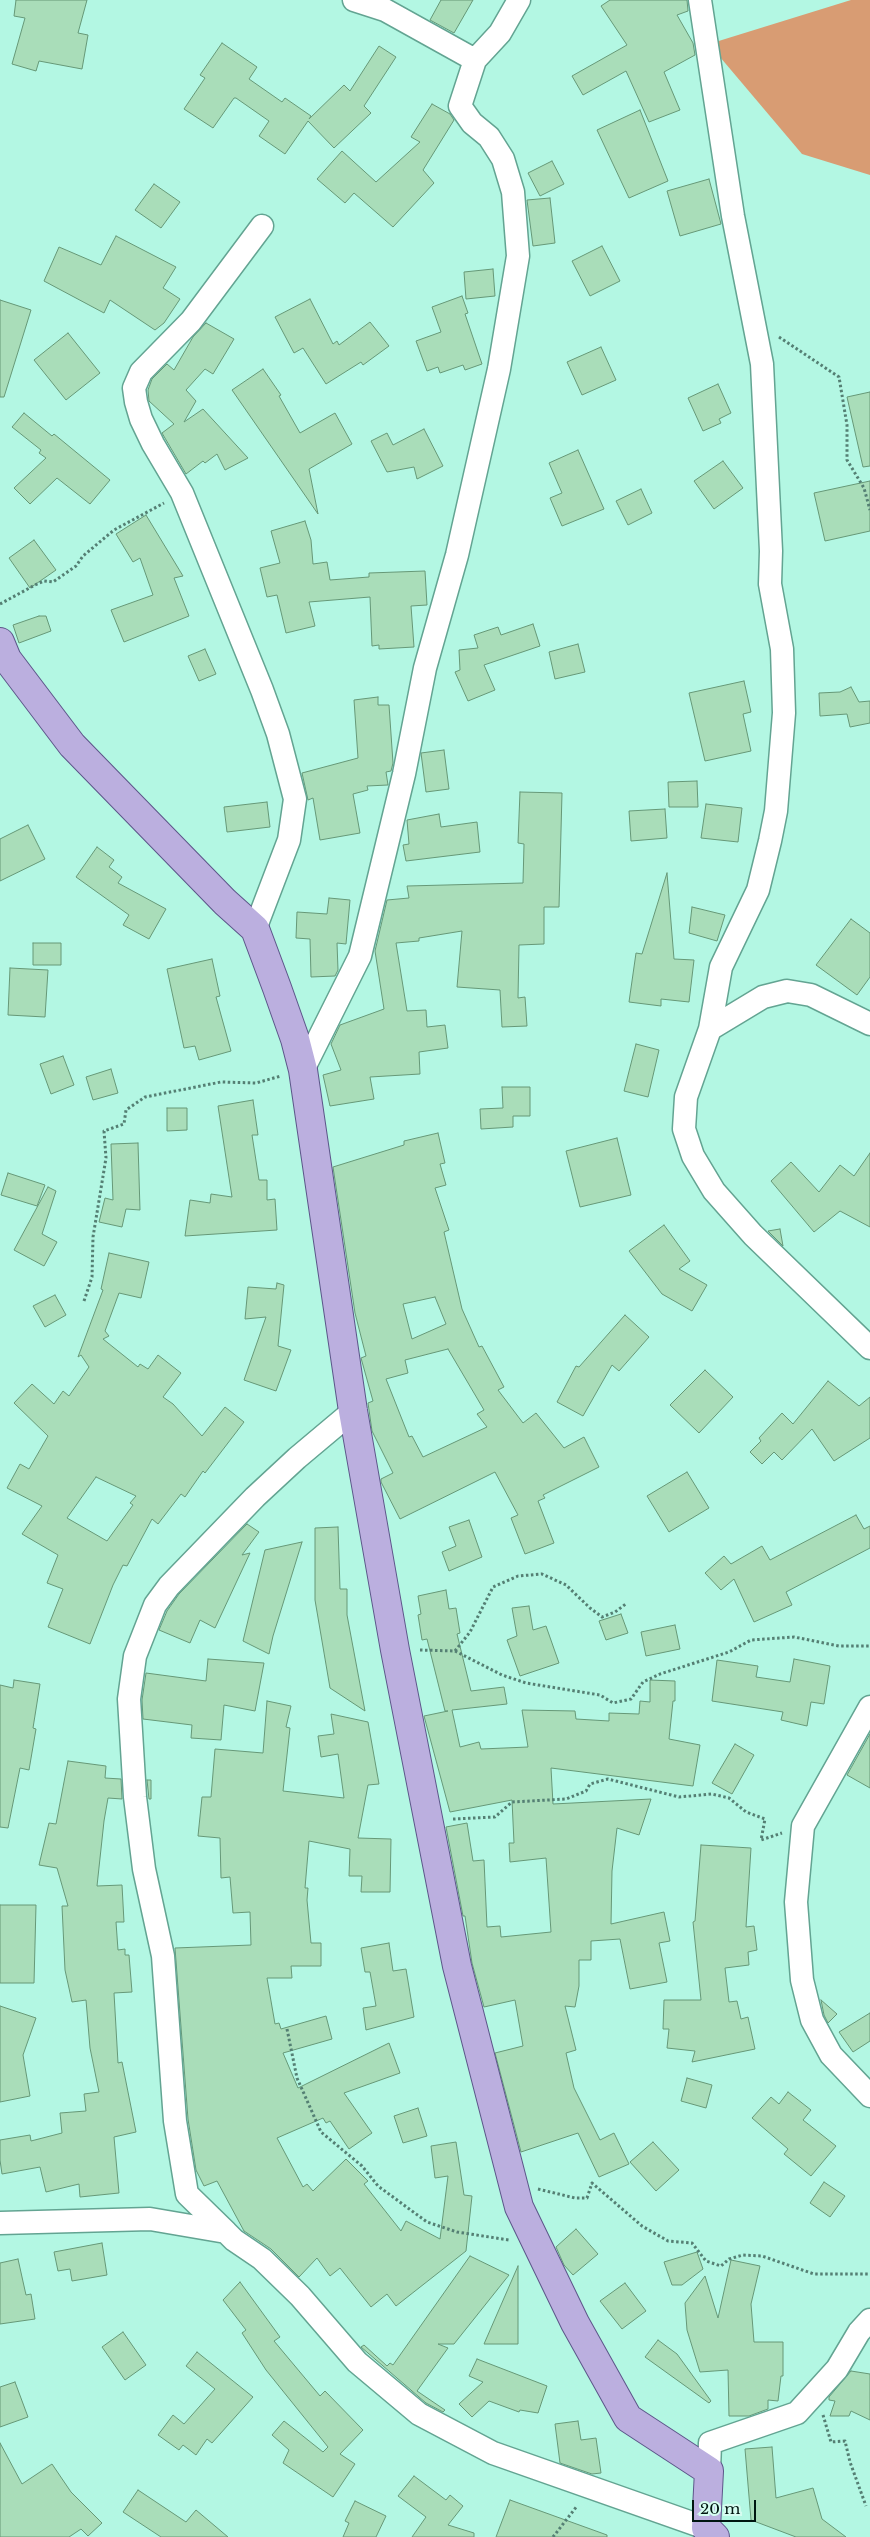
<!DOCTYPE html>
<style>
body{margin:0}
#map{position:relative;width:870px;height:2537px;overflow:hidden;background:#b3f7e3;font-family:"Libre Baskerville",serif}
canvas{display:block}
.scale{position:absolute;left:692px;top:2500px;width:64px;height:22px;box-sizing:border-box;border:2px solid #001610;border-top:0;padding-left:6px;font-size:15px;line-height:18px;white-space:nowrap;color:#001610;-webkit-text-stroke:4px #d6fdf1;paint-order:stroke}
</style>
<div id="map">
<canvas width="870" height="2537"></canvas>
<div class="scale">20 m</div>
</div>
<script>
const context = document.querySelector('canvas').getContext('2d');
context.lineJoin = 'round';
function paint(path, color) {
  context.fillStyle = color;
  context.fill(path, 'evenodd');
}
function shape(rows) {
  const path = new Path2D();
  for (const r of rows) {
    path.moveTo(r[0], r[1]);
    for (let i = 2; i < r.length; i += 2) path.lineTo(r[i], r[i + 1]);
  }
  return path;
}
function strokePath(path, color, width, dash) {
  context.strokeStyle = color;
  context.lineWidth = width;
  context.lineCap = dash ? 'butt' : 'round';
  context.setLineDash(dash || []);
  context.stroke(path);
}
const forest = shape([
 [851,0,870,0,870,175,802,154,709,44]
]);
const building = shape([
 [16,0,87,0,78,33,88,35,82,69,39,61,36,71,12,64,25,18,14,16,16,0],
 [441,0,473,0,454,33,430,20,441,0],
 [610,0,687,0,688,11,677,15,693,43,695,55,664,72,680,110,649,122,626,71,583,95,572,76,627,45,601,6,610,0],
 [222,43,257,67,249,79,282,102,285,98,311,116,309,119,344,85,350,91,379,46,396,57,364,106,371,113,334,148,308,121,285,154,259,136,269,121,236,98,234,98,213,128,184,109,205,78,200,75,222,43],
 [432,104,450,114,454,120,423,170,434,183,393,227,354,193,345,203,317,179,342,151,376,182,420,142,411,137,432,104],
 [640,110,668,181,629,198,597,130,640,110],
 [552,161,564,184,540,196,528,173,552,161],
 [709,179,721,224,680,236,667,191,709,179],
 [154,184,180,202,161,228,135,210,154,184],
 [550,198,555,243,533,246,527,200,550,198],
 [116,236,176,267,163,288,180,299,164,323,155,330,110,300,104,313,44,281,59,247,101,265,116,236],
 [602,246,620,281,590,296,572,261,602,246],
 [493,269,495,296,466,299,464,272,493,269],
 [462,296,468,313,465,314,482,364,465,370,463,365,440,373,438,367,427,371,416,341,441,332,432,307,462,296],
 [310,299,333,344,337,341,339,345,370,322,389,346,363,365,361,362,326,384,303,348,294,353,275,317,310,299],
 [0,300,31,310,4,397,0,397,0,300],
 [206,323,234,339,213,374,205,369,186,390,196,401,184,422,203,409,248,458,225,470,217,454,205,463,203,461,186,474,162,433,174,424,149,401,148,390,152,379,167,364,174,370,193,337,206,323],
 [68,333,100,373,66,400,34,360,68,333],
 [601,347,616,380,582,395,567,362,601,347],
 [263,369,281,395,279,396,300,433,335,413,352,444,309,469,318,514,232,390,263,369],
 [718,384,731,413,719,419,721,423,703,431,688,398,718,384],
 [870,392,870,466,863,467,847,397,870,392],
 [24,413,52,436,54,434,110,480,90,504,57,478,30,504,14,488,46,458,39,453,41,450,12,427,24,413],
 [424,429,443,466,417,479,414,467,387,472,371,441,387,433,393,445,424,429],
 [578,450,604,509,562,526,550,498,562,493,549,463,578,450],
 [723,461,743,488,714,509,694,481,723,461],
 [870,481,870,531,825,541,814,493,870,481],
 [641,489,652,513,628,525,616,501,641,489],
 [146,515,183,576,174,578,189,616,124,642,111,610,153,595,140,558,133,562,116,534,146,515],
 [305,521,311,540,313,564,327,562,330,580,369,577,369,573,425,571,427,605,411,606,414,647,379,649,379,645,372,646,370,597,309,602,315,626,286,633,277,595,267,597,260,568,280,563,271,531,305,521],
 [34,540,56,570,30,588,9,558,34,540],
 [39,616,46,616,51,631,19,643,13,625,39,616],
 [533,624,540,646,484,665,495,690,468,701,455,672,460,670,459,650,478,648,474,635,498,627,501,635,533,624],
 [578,644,585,672,555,679,549,652,578,644],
 [205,649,216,674,199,681,188,656,205,649],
 [744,681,751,712,743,714,751,751,705,761,689,693,744,681],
 [851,687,859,702,870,701,870,723,850,727,847,714,820,716,819,693,840,692,851,687],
 [378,697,378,705,389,705,393,763,391,771,386,772,388,785,367,786,368,790,353,794,360,833,320,840,313,798,308,800,302,773,358,758,354,700,378,697],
 [444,750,449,789,426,792,421,753,444,750],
 [697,781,698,807,669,807,668,782,697,781],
 [520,792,562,793,559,907,544,907,544,944,519,945,518,998,525,997,527,1026,502,1027,500,990,457,987,462,931,419,938,419,941,396,943,407,1011,426,1010,427,1027,445,1025,448,1048,419,1052,420,1074,370,1077,374,1099,330,1106,323,1075,341,1070,331,1044,340,1025,384,1009,375,951,387,900,409,898,407,886,523,883,524,844,518,843,520,792],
 [267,802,270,827,227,832,224,807,267,802],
 [706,804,742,808,738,842,701,838,706,804],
 [665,809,667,838,631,841,629,811,665,809],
 [439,814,441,827,477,822,480,852,406,861,403,845,409,844,407,820,439,814],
 [28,825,45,859,0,881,0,839,28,825],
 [97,847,114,860,109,867,122,877,118,883,166,909,149,939,123,925,129,915,76,877,97,847],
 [667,873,674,959,694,960,689,1002,661,999,661,1006,629,1002,636,953,642,954,667,873],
 [329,898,350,900,346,944,337,943,338,970,335,976,311,977,310,939,296,938,297,912,327,914,329,898],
 [692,907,725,915,717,941,689,933,692,907],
 [851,919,870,933,870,977,857,995,816,965,851,919],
 [33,943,61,943,61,965,33,965,33,943],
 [212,959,220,996,216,997,231,1051,199,1060,195,1046,184,1048,167,969,212,959],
 [10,968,48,970,45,1017,8,1015,10,968],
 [636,1044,659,1050,648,1097,624,1091,636,1044],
 [63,1056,74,1085,51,1094,40,1064,63,1056],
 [111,1069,118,1093,93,1100,86,1077,111,1069],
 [502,1087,530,1087,530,1116,513,1116,513,1127,481,1129,480,1109,503,1108,502,1087],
 [253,1100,258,1135,252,1135,259,1180,267,1180,267,1200,275,1199,277,1230,185,1236,190,1200,210,1203,211,1194,232,1197,218,1106,253,1100],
 [167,1108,187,1108,187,1130,167,1131,167,1108],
 [438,1133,445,1163,440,1164,446,1185,435,1188,449,1230,444,1232,462,1309,479,1347,482,1346,504,1387,498,1390,523,1423,536,1413,564,1448,584,1437,599,1467,543,1495,545,1498,538,1501,554,1543,525,1554,511,1518,518,1515,495,1472,400,1519,381,1482,381,1479,393,1473,372,1431,368,1403,373,1401,361,1358,366,1356,355,1313,333,1167,404,1145,404,1141,438,1133],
 [435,1297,446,1324,412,1339,403,1304,435,1297],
 [448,1349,484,1410,477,1414,487,1427,423,1457,412,1436,409,1437,386,1379,408,1373,405,1360,448,1349],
 [617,1138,631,1195,580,1207,566,1151,617,1138],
 [138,1143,140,1210,126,1209,122,1227,99,1222,105,1198,113,1200,111,1144,138,1143],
 [870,1153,870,1227,840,1211,814,1232,771,1181,791,1162,819,1192,840,1165,854,1176,870,1153],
 [8,1173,45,1185,37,1206,1,1195,8,1173],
 [48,1187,56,1191,42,1234,57,1242,44,1266,14,1250,48,1187],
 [664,1225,690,1261,679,1269,707,1285,692,1311,662,1294,629,1251,664,1225],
 [780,1229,783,1246,768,1231,780,1229],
 [109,1253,149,1262,141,1298,119,1293,105,1331,109,1336,103,1339,138,1367,140,1364,148,1369,158,1355,181,1373,163,1397,173,1404,202,1436,225,1407,244,1422,205,1473,203,1471,185,1497,181,1494,158,1524,152,1519,127,1566,123,1565,113,1585,90,1644,48,1627,63,1589,47,1583,58,1555,22,1534,42,1506,7,1488,20,1464,29,1469,48,1436,14,1403,32,1384,54,1404,63,1391,69,1396,89,1367,81,1355,78,1357,103,1290,101,1289,109,1253],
 [96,1477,136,1496,130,1503,133,1505,107,1541,67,1518,96,1477],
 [277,1283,284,1285,278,1346,291,1350,276,1391,244,1380,266,1317,245,1319,248,1287,276,1289,277,1283],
 [55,1295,66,1315,45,1327,33,1306,55,1295],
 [625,1315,649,1337,619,1371,612,1365,583,1416,557,1402,576,1366,579,1367,625,1315],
 [705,1370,733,1397,699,1433,670,1405,705,1370],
 [828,1381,859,1406,870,1397,870,1438,834,1461,812,1429,782,1460,774,1452,762,1464,750,1452,761,1441,759,1438,782,1413,793,1424,828,1381],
 [687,1472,709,1508,669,1532,647,1496,687,1472],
 [856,1515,864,1529,870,1526,870,1548,786,1592,792,1605,754,1622,734,1579,721,1590,705,1573,724,1556,731,1564,762,1546,770,1560,856,1515],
 [469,1520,482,1557,449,1571,442,1552,456,1546,449,1527,469,1520],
 [247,1524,259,1532,242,1555,250,1553,215,1628,200,1620,190,1643,159,1630,167,1611,179,1594,247,1524],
 [338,1527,340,1589,347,1589,347,1615,365,1711,330,1688,315,1600,315,1528,338,1527],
 [302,1542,273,1636,269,1654,243,1641,265,1550,302,1542],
 [446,1590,449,1609,456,1608,460,1633,457,1634,471,1691,504,1687,507,1704,452,1710,460,1747,479,1742,481,1749,528,1747,522,1710,575,1711,576,1719,609,1721,609,1713,639,1714,640,1701,650,1702,650,1680,675,1681,675,1701,673,1701,669,1739,700,1745,693,1786,551,1768,553,1804,651,1799,639,1835,617,1828,612,1871,611,1924,664,1912,670,1941,659,1943,667,1982,630,1989,620,1939,591,1941,591,1960,579,1960,579,1986,575,2007,565,2006,576,2050,566,2053,574,2088,600,2140,614,2133,629,2164,599,2177,578,2133,521,2152,495,2053,523,2046,515,2000,484,2007,472,1963,465,1916,463,1916,446,1827,467,1823,473,1861,484,1860,487,1927,500,1926,501,1937,551,1932,546,1858,510,1862,509,1843,514,1843,512,1800,450,1812,424,1716,448,1711,445,1711,427,1639,422,1640,418,1615,421,1614,418,1596,446,1590],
 [529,1606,533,1630,546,1626,559,1663,520,1676,507,1640,517,1636,512,1608,529,1606],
 [621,1614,628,1633,606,1640,599,1621,621,1614],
 [675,1625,680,1649,646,1656,641,1632,675,1625],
 [208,1659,264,1663,255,1711,224,1705,221,1740,191,1738,192,1725,143,1719,142,1700,146,1673,206,1681,208,1659],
 [794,1659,830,1666,824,1704,811,1702,807,1726,781,1720,783,1712,712,1701,717,1660,758,1666,756,1677,790,1682,794,1659],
 [14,1680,40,1684,33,1728,36,1729,29,1770,20,1768,8,1828,0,1827,0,1685,13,1688,14,1680],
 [267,1701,291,1706,286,1727,290,1728,283,1791,344,1798,338,1754,321,1757,318,1736,334,1734,331,1714,368,1722,379,1784,368,1785,358,1838,391,1839,390,1892,361,1892,362,1876,349,1876,350,1849,309,1841,305,1888,308,1888,307,1900,311,1943,321,1943,321,1966,291,1966,292,1978,267,1978,275,2024,279,2023,281,2029,326,2016,332,2039,283,2053,298,2088,389,2043,400,2073,344,2093,372,2133,349,2149,330,2121,326,2123,323,2118,277,2138,303,2187,307,2184,313,2191,346,2159,368,2181,364,2184,401,2231,406,2221,440,2239,448,2176,435,2178,431,2146,456,2142,464,2195,472,2196,466,2251,396,2306,387,2294,371,2307,340,2268,330,2276,317,2258,299,2277,271,2249,244,2231,217,2181,204,2186,196,2170,188,2119,175,1948,251,1945,250,1912,233,1913,230,1877,221,1878,220,1838,198,1836,202,1797,211,1797,215,1749,263,1753,267,1701],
 [870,1734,870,1788,847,1775,870,1734],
 [735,1744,754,1755,732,1794,712,1783,735,1744],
 [68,1761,106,1766,105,1778,121,1779,122,1799,108,1798,104,1821,97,1886,122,1885,124,1922,116,1922,118,1950,125,1949,125,1955,129,1955,132,1992,114,1993,118,2063,122,2062,136,2132,114,2137,119,2193,80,2197,79,2184,46,2192,40,2167,2,2174,0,2160,0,2140,30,2135,31,2141,62,2133,60,2113,86,2111,84,2094,99,2092,90,2048,86,2000,72,2002,65,1970,62,1906,68,1906,57,1868,39,1865,49,1823,56,1824,68,1761],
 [147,1780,151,1780,151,1799,149,1799,147,1780],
 [701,1845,751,1848,746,1927,754,1926,757,1950,748,1952,749,1965,725,1968,729,2002,737,2001,741,2019,748,2017,755,2049,692,2062,695,2051,667,2048,669,2029,663,2029,664,2000,701,2000,693,1922,695,1921,701,1845],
 [0,1905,36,1905,34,1983,0,1983,0,1905],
 [389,1943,393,1971,406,1969,414,2017,366,2030,363,2008,376,2006,370,1972,365,1972,361,1948,389,1943],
 [821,2000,837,2014,828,2023,824,2015,821,2000],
 [0,2006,36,2018,23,2055,30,2096,0,2102,0,2006],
 [870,2013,870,2041,853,2052,839,2032,870,2013],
 [687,2078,712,2085,706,2108,681,2101,687,2078],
 [788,2092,811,2110,803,2120,836,2146,811,2176,784,2154,788,2149,752,2118,771,2097,779,2104,788,2092],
 [418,2108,427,2136,403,2143,394,2116,418,2108],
 [653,2142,679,2170,656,2191,630,2162,653,2142],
 [824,2182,845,2196,830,2217,810,2203,824,2182],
 [576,2229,598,2254,573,2275,564,2265,556,2247,576,2229],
 [102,2243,107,2275,72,2281,70,2269,58,2271,54,2252,102,2243],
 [697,2252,703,2269,682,2285,672,2285,664,2262,697,2252],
 [470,2256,509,2275,454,2344,438,2344,448,2348,417,2391,445,2410,443,2412,426,2403,361,2347,364,2345,387,2366,390,2363,393,2365,470,2256],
 [18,2259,26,2295,31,2294,35,2319,0,2324,0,2263,18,2259],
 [731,2260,760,2266,751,2304,754,2342,783,2342,783,2376,781,2376,778,2401,768,2400,768,2409,749,2416,729,2416,728,2370,700,2372,687,2330,685,2303,705,2276,718,2318,731,2260],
 [518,2266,518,2344,484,2344,518,2266],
 [240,2282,280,2337,274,2341,320,2396,325,2391,363,2430,340,2454,355,2464,333,2497,283,2463,289,2450,272,2435,284,2421,323,2452,328,2447,266,2370,242,2333,246,2330,223,2300,240,2282],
 [625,2283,646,2311,622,2329,600,2301,625,2283],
 [123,2332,146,2365,125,2380,102,2347,123,2332],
 [658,2340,677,2354,711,2401,709,2403,645,2357,658,2340],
 [197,2352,253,2397,212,2443,207,2439,196,2455,183,2445,179,2450,158,2435,173,2415,184,2424,215,2389,186,2366,197,2352],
 [477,2359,547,2386,538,2413,520,2410,519,2412,489,2401,472,2417,459,2404,483,2382,469,2376,477,2359],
 [851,2371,870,2374,870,2420,851,2411,849,2416,830,2416,835,2401,829,2400,829,2397,851,2371],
 [15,2382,28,2417,0,2427,0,2387,15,2382],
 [578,2421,581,2440,596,2438,601,2473,592,2474,560,2463,555,2424,578,2421],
 [0,2443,22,2484,52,2464,71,2492,102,2523,88,2536,81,2529,69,2537,0,2537,0,2443],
 [772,2447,776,2498,813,2488,822,2519,846,2537,796,2537,751,2520,745,2449,772,2447],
 [414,2476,446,2500,450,2495,463,2506,448,2525,474,2533,474,2537,412,2537,426,2517,398,2496,414,2476],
 [138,2490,186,2522,196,2510,228,2537,161,2537,123,2512,138,2490],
 [510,2500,607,2535,607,2537,496,2537,510,2500],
 [355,2501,386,2516,376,2537,343,2537,349,2523,345,2521,355,2501]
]);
const path = shape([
 [779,337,839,377,847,425,847,460,864,488,870,510],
 [0,604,35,585,44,581,53,582,76,566,83,556,114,530,164,503],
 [84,1301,92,1277,93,1237,106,1158,104,1131,124,1124,126,1110,145,1097,221,1082,256,1083,281,1076],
 [420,1650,455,1651,502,1675,526,1683,600,1695,613,1703,631,1699,643,1682,660,1674,729,1652,751,1640,794,1637,839,1646,870,1646],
 [455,1651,470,1632,493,1587,518,1576,542,1574,566,1585,590,1608,602,1617,615,1612,627,1603],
 [453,1819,495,1817,512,1802,566,1799,586,1791,590,1784,608,1779,679,1797,712,1794,729,1798,746,1812,765,1819,761,1840,782,1833],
 [287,2029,297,2078,321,2132,362,2166,378,2186,427,2222,457,2232,509,2240],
 [538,2189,575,2198,587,2198,592,2183,642,2226,668,2241,692,2243,706,2261,721,2266,729,2259,743,2255,762,2256,814,2274,870,2274],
 [823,2415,831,2442,845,2441,850,2462,866,2506],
 [553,2537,577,2506]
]);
const minor = shape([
 [354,0,385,10,475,60],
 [700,0,733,216,762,364,771,551,770,584,782,649,784,713,776,811,770,841,758,890,721,967,710,1029,686,1097,684,1129,693,1156,714,1191,753,1235,870,1348],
 [255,929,289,840,295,799,278,734,262,690,182,493,153,444,141,419,136,402,134,388,141,372,191,321,262,226],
 [710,1029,763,997,787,991,811,995,870,1024],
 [303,1070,360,956,404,774,425,668,457,555,499,369,518,256,513,192,503,159,489,137,472,123,460,106,475,60,500,33,519,0],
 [870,1707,803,1826,796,1902,802,1980,812,2020,831,2055,870,2096],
 [0,2223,150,2219,226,2232,234,2240,262,2259,300,2296,357,2362,419,2414,493,2453,706,2528],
 [226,2232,187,2194,175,2121,163,1956,144,1869,135,1797,129,1699,135,1656,155,1605,169,1586,255,1497,297,1458,353,1411],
 [709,2471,710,2443,797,2413,837,2369,859,2332,870,2320]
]);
const major = shape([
 [0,642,7,659,72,745,225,902,255,929,277,988,295,1039,303,1070,353,1411,395,1650,457,1966,519,2207,575,2323,628,2418,709,2471,706,2528,715,2537]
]);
paint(forest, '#d89c73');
paint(building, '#a9ddb9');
strokePath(building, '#669877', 1);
strokePath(minor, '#63a492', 25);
strokePath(major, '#5c5689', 30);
strokePath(path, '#547f73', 3, [2.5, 2.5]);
strokePath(minor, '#fff', 22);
strokePath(major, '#bbafdf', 28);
</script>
